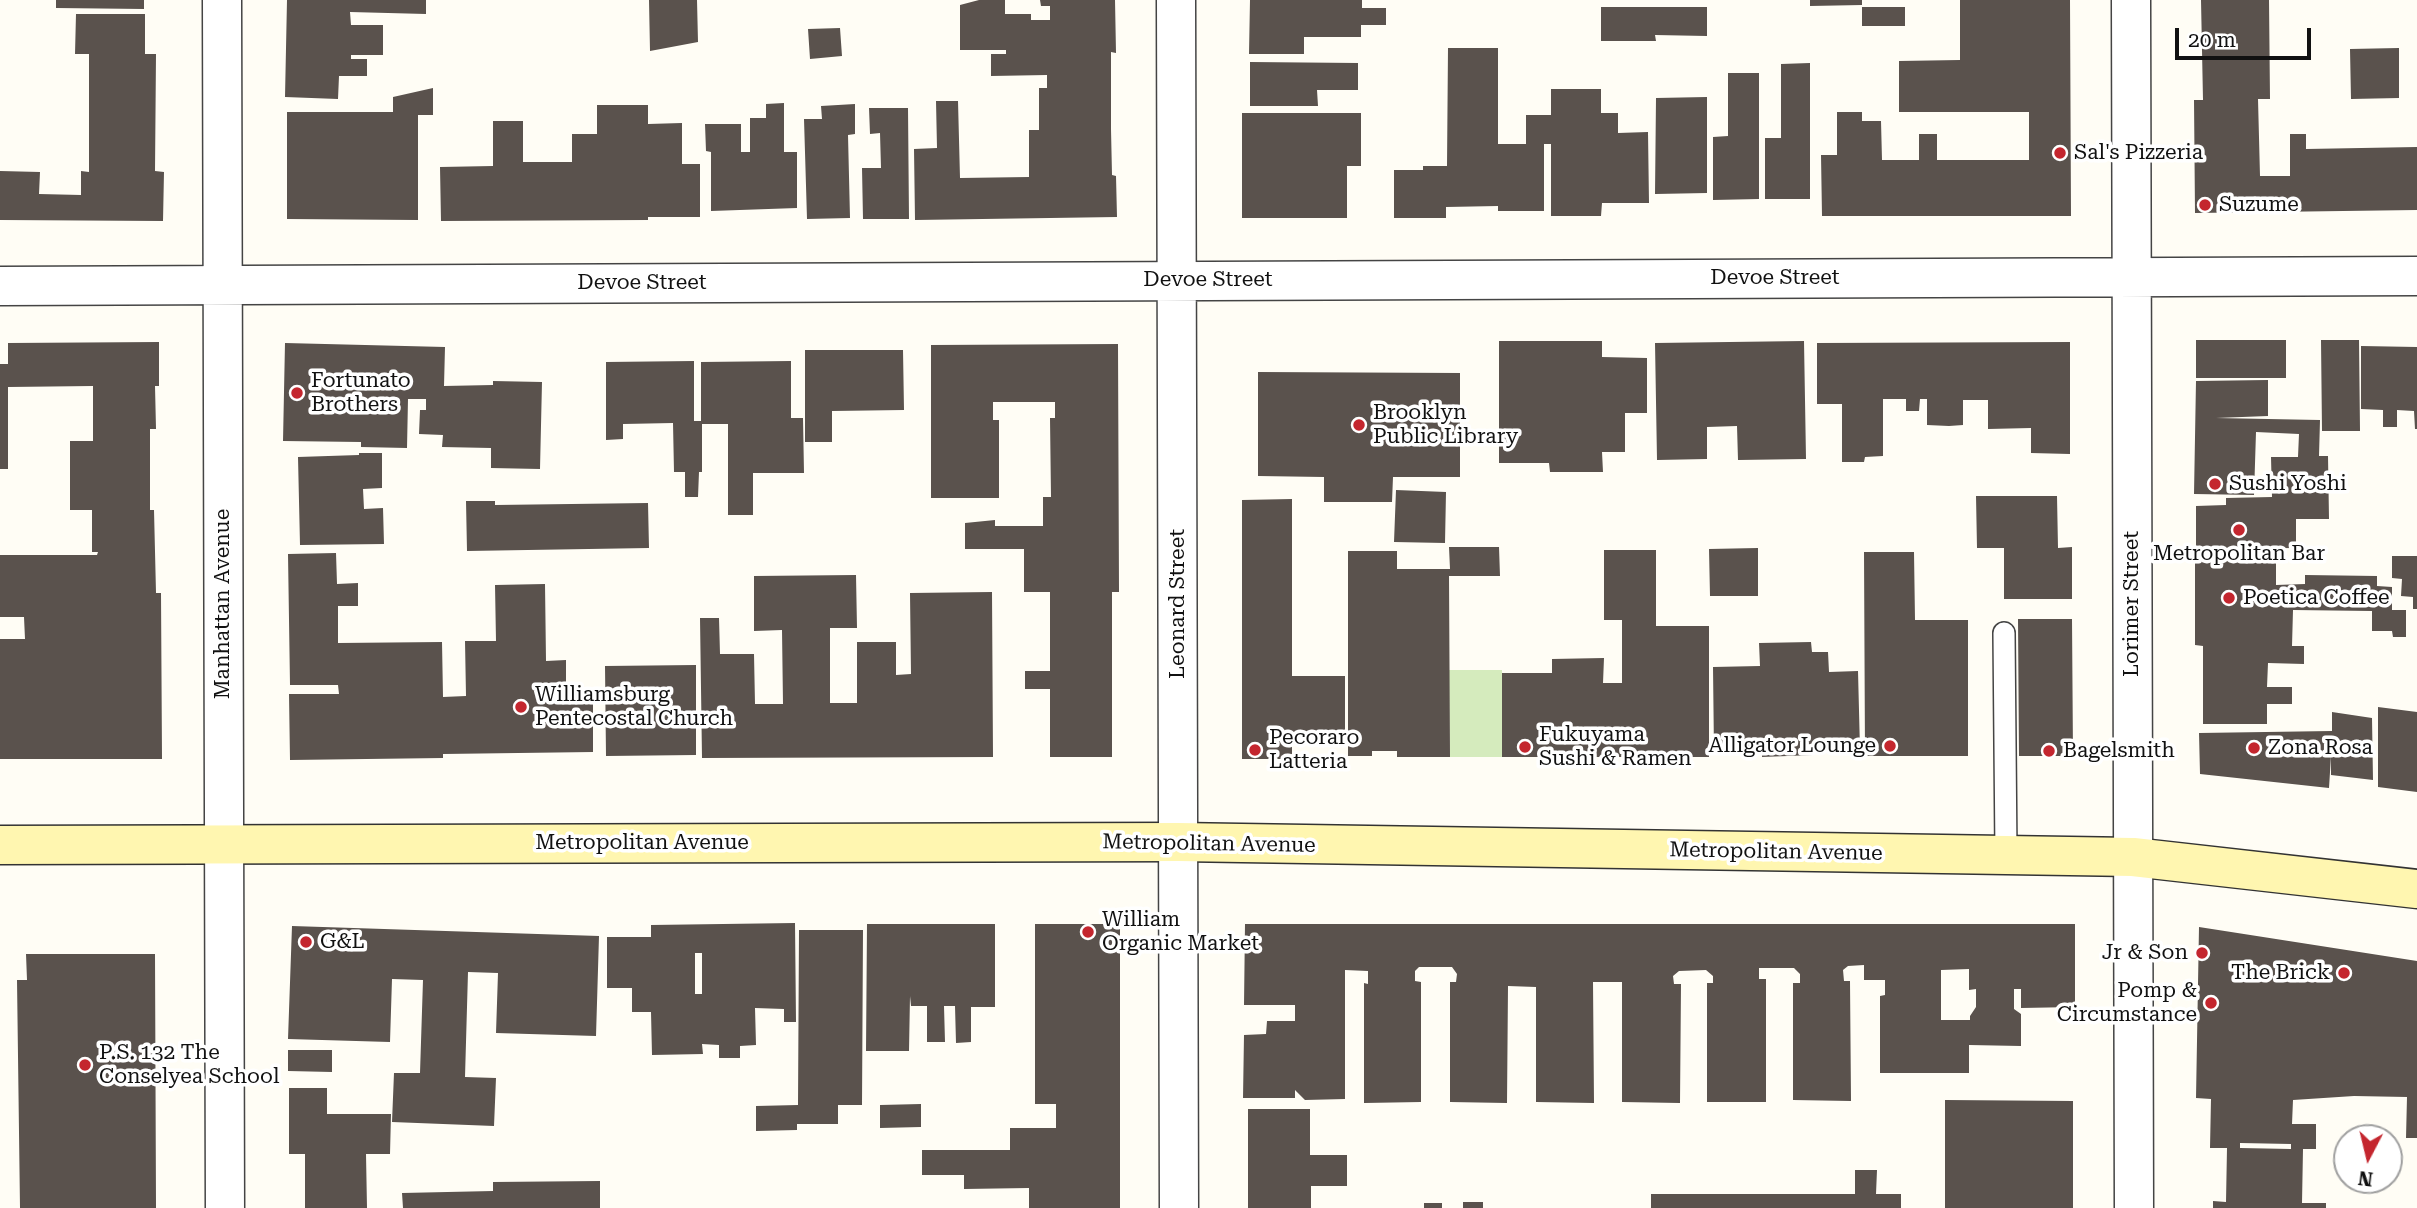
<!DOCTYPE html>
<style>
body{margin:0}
#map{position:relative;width:2417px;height:1208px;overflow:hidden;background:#fffdf5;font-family:"Roboto Serif",serif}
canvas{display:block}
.north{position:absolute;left:2333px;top:1124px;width:70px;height:70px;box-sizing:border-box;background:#fff;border:2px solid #a0a0a0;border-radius:50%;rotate:187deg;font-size:19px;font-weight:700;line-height:28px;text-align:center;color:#111}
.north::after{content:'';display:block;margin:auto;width:24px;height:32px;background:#c4262e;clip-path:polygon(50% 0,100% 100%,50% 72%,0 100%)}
.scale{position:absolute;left:2175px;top:28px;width:136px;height:32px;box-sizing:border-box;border:4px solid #111;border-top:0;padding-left:9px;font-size:21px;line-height:24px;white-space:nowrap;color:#111;-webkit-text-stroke:5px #fff;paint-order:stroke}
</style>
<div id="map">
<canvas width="2417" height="1208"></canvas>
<div class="north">N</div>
<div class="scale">20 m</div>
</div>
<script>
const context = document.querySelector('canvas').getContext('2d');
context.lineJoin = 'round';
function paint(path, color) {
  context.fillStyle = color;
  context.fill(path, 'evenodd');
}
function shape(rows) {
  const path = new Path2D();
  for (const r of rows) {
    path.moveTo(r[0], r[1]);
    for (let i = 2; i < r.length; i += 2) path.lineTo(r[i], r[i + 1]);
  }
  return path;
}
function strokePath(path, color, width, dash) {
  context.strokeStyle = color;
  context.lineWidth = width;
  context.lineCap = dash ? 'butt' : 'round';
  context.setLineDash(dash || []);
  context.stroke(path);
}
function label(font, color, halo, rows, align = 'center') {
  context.font = font + ' "Roboto Serif",serif';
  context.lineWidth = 7;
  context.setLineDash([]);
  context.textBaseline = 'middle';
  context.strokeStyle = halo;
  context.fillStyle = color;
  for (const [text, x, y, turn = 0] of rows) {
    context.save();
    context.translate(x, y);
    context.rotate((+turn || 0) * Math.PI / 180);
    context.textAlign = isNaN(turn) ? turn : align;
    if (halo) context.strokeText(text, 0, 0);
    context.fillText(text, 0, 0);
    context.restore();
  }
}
const green = shape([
 [1449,670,1502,670,1502,757,1450,757]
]);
const building = shape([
 [56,0,144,0,144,9,56,8],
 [287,0,426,0,426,14,350,12,351,25,383,25,383,55,351,55,351,59,367,59,367,76,339,76,338,99,285,97],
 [649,0,697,0,698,42,650,51],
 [979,0,1005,0,1005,14,1031,14,1031,20,1050,20,1050,6,1041,6,1040,0,1115,0,1116,53,1111,52,1111,129,1112,175,1116,176,1117,217,915,220,914,149,937,148,936,101,958,101,960,178,1029,177,1029,130,1039,130,1039,88,1047,88,1047,75,991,76,991,54,1006,54,1006,50,960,50,960,5],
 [1250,0,1362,0,1362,8,1386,8,1386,25,1361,25,1361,37,1304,37,1304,54,1249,54],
 [1810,0,1862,0,1862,5,1810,6],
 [1960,0,2070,0,2071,216,1822,216,1821,155,1837,155,1837,112,1862,112,1862,121,1881,121,1882,160,1919,160,1919,134,1937,134,1937,160,2029,160,2029,112,1899,112,1899,61,1960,60],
 [2201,0,2269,0,2270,99,2258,99,2260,176,2290,176,2290,134,2306,134,2306,149,2417,147,2417,210,2195,213,2194,100,2203,100],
 [1601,7,1707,7,1707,36,1655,35,1656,41,1601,41],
 [1862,7,1905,7,1905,26,1862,26],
 [76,14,145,14,145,54,156,54,155,171,164,172,163,221,0,220,0,171,40,172,39,194,81,195,81,171,89,172,89,54,75,54],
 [840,28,842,56,810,59,808,29],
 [1448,48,1498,48,1498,144,1526,144,1526,115,1551,115,1551,89,1601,89,1601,113,1618,113,1618,133,1648,132,1649,203,1602,203,1601,216,1551,216,1551,144,1544,144,1544,211,1498,211,1498,206,1446,207,1446,218,1394,218,1394,170,1423,170,1423,166,1447,166],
 [2399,48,2399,98,2351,99,2350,49],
 [1250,62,1358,63,1358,90,1317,90,1318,106,1250,106],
 [1810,63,1810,199,1765,199,1765,138,1781,138,1781,64],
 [1728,73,1759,73,1759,199,1713,200,1713,137,1728,136],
 [433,88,433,115,418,115,418,220,287,219,287,112,393,112,393,97],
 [1707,97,1707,193,1655,194,1656,98],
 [784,103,784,152,797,152,797,208,711,211,711,152,706,151,705,124,741,124,741,152,750,152,750,118,766,118,766,104],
 [855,104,855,134,848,135,850,218,807,219,804,119,822,119,821,106],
 [597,105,648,105,648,124,682,123,682,164,700,164,700,217,648,217,648,220,441,221,440,167,493,166,493,121,523,121,523,162,572,162,572,134,597,134],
 [869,108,908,108,909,219,863,219,862,168,881,168,880,133,870,134],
 [1242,113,1361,113,1361,166,1347,166,1347,218,1242,218],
 [2196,340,2286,340,2286,378,2196,378],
 [2321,340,2359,340,2360,431,2322,431],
 [1499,341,1602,341,1602,357,1647,358,1647,413,1625,413,1625,452,1602,452,1603,472,1550,472,1549,463,1499,463],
 [1804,341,1806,459,1738,460,1737,426,1707,427,1707,459,1657,460,1655,343],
 [159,342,159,386,155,386,156,429,150,429,150,510,154,510,156,593,161,593,162,759,0,759,0,639,25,639,24,617,0,617,0,555,97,555,98,552,92,552,92,510,70,510,70,441,93,441,93,386,8,387,8,469,0,469,0,364,8,364,8,343],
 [2070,342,2070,454,2031,453,2031,428,1988,429,1988,400,1963,400,1963,425,1949,426,1927,425,1927,399,1920,399,1919,411,1906,411,1906,399,1883,399,1883,456,1865,457,1864,462,1842,462,1842,404,1817,404,1817,343],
 [285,343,445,347,444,386,493,385,493,381,542,382,540,469,491,468,491,448,442,447,443,435,419,434,420,410,426,410,426,399,408,399,407,448,361,447,361,442,283,441],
 [1118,344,1119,592,1112,592,1112,757,1050,757,1050,689,1025,689,1025,671,1050,671,1050,592,1024,592,1024,549,965,549,965,523,995,520,995,526,1043,526,1043,497,1051,497,1050,418,1055,418,1055,402,993,402,993,420,999,420,999,498,931,498,931,345],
 [2361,346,2417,347,2417,429,2415,429,2414,411,2397,410,2397,427,2383,427,2383,410,2361,409],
 [805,350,903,350,904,410,832,411,832,442,805,442],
 [694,361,694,421,701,421,701,362,791,361,791,418,803,418,804,473,753,473,753,515,728,515,728,424,702,424,702,472,699,472,698,497,685,497,685,472,674,472,673,423,623,424,623,439,606,440,606,362],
 [1258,372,1460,373,1460,477,1393,477,1392,502,1324,502,1324,477,1258,476],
 [2268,380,2268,416,2216,418,2320,420,2319,456,2328,456,2329,519,2296,519,2296,548,2196,549,2196,506,2226,505,2226,498,2272,497,2271,457,2298,457,2299,434,2256,432,2254,495,2194,494,2196,381],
 [359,453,382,453,382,488,363,489,364,509,383,508,384,544,300,545,298,457,359,455],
 [1396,490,1446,492,1445,543,1394,542],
 [1976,496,2057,496,2058,548,2072,547,2072,599,2004,599,2004,548,1977,548],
 [1292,499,1292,676,1345,676,1345,741,1292,741,1292,759,1242,759,1242,500],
 [466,501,495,501,495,505,648,503,649,548,467,551],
 [1449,547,1499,547,1500,576,1449,576,1450,757,1397,757,1397,751,1372,751,1372,756,1348,756,1348,551,1397,551,1397,569,1450,569],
 [1758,548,1758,596,1710,596,1709,549],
 [1604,550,1656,550,1656,626,1709,626,1709,757,1502,757,1502,673,1552,673,1552,659,1604,658,1603,683,1622,683,1622,620,1604,620],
 [1864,552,1914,552,1915,620,1968,620,1968,756,1865,756],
 [336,553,337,584,358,583,358,606,338,606,338,643,442,642,443,697,466,696,465,641,496,641,495,585,545,584,546,661,566,660,566,690,593,689,593,752,443,754,443,758,290,760,289,694,339,694,338,685,290,685,288,554],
 [2392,556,2417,556,2417,609,2413,609,2413,597,2401,596,2402,579,2392,578],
 [2195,559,2276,559,2276,585,2305,584,2305,575,2377,576,2377,586,2392,587,2392,610,2406,610,2406,637,2393,637,2392,631,2372,631,2372,611,2293,610,2292,646,2304,646,2304,664,2268,663,2267,687,2292,687,2292,704,2267,704,2267,724,2203,724,2203,646,2195,645],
 [856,575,857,628,830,628,830,703,857,703,857,642,896,642,896,675,911,674,910,593,992,592,993,757,702,758,700,618,719,618,720,654,754,654,755,704,783,704,782,630,754,631,754,576],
 [2018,619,2072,619,2073,756,2019,756],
 [1811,642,1812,652,1828,652,1829,672,1858,671,1860,750,1813,751,1813,755,1762,757,1762,751,1714,753,1713,667,1760,666,1759,643],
 [696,665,696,755,606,756,605,666],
 [2378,707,2417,712,2417,792,2378,787],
 [2332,712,2372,718,2373,780,2331,775,2331,756,2329,788,2200,774,2199,733,2332,731],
 [795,923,796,1022,784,1022,784,1009,755,1008,756,1045,740,1046,740,1058,719,1058,719,1045,702,1044,703,1054,652,1055,651,1012,632,1012,632,988,607,988,607,937,651,937,651,925],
 [695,953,702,953,702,994,695,994],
 [867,924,995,924,995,1007,971,1007,971,1042,956,1043,955,1006,944,1006,945,1042,927,1042,927,1006,911,1006,910,996,909,1051,866,1051],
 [1035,924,1120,924,1120,1208,1029,1208,1029,1188,964,1189,964,1175,922,1175,922,1150,1010,1150,1010,1128,1056,1128,1056,1104,1035,1104],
 [1245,924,2075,924,2075,1007,2021,1008,2021,989,2014,989,2014,1009,2021,1014,2021,1046,1969,1045,1969,1073,1880,1073,1880,996,1885,995,1885,980,1864,980,1864,965,1848,966,1843,970,1844,981,1850,981,1851,1101,1793,1100,1793,983,1800,983,1800,974,1794,968,1759,968,1759,979,1766,979,1766,1102,1707,1102,1707,983,1713,983,1713,976,1706,970,1679,971,1673,976,1674,984,1681,984,1680,1103,1622,1102,1622,982,1593,982,1594,1103,1536,1102,1536,987,1508,986,1507,1103,1450,1102,1450,982,1456,982,1457,974,1452,967,1419,967,1415,971,1415,981,1421,982,1421,1102,1364,1103,1364,983,1368,984,1368,971,1345,970,1345,1099,1305,1100,1295,1090,1295,1098,1243,1098,1244,1035,1266,1034,1267,1021,1295,1021,1295,1005,1244,1005],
 [1969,969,1969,990,1976,989,1976,1007,1970,1016,1970,1020,1941,1020,1941,970],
 [292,926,599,936,596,1036,496,1033,498,973,468,972,465,1077,496,1078,494,1126,392,1122,394,1073,420,1073,423,980,392,979,390,1042,288,1039],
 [2199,927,2417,961,2417,1138,2406,1138,2407,1097,2354,1096,2293,1100,2292,1124,2316,1124,2316,1149,2303,1149,2302,1203,2326,1203,2326,1208,2213,1208,2213,1201,2226,1202,2227,1148,2210,1148,2211,1099,2196,1098],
 [2240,1143,2291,1144,2291,1149,2240,1148],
 [799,930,863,930,862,1105,838,1105,838,1124,797,1124,797,1130,756,1131,756,1106,798,1105],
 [26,954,155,954,156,1208,20,1208,17,980,27,980],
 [288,1050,332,1050,332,1072,288,1071],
 [289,1088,327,1088,327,1114,391,1114,390,1154,366,1154,367,1208,305,1208,305,1154,289,1154],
 [1945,1100,2073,1101,2073,1208,1945,1208],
 [921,1104,921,1127,880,1128,880,1105],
 [1248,1109,1310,1109,1310,1155,1347,1155,1347,1186,1311,1186,1311,1208,1248,1208],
 [1855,1170,1877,1170,1876,1194,1901,1194,1901,1208,1651,1208,1651,1194,1855,1194],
 [600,1181,600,1208,403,1208,402,1193,493,1191,493,1182],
 [1463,1202,1483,1202,1483,1208,1463,1208],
 [1424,1203,1442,1203,1442,1208,1424,1208]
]);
const service = shape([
 [2004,633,2006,855]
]);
const minor = shape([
 [222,0,225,1208],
 [1176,0,1179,1208],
 [2131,0,2134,1208],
 [0,286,2417,276]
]);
const secondary = shape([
 [0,845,1178,842,2133,857,2417,889]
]);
const markers = [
 [2060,153,7,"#c4262e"],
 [2205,205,7,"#c4262e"],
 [297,393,7,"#c4262e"],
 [1359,425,7,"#c4262e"],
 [2215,484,7,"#c4262e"],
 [2239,530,7,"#c4262e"],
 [2229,598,7,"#c4262e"],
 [521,707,7,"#c4262e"],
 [1890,746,7,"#c4262e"],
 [1525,747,7,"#c4262e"],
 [2254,748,7,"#c4262e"],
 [1255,750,7,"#c4262e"],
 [2049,751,7,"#c4262e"],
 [1088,932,7,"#c4262e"],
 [306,942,7,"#c4262e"],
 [2202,953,7,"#c4262e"],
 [2344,973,7,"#c4262e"],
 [2211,1003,7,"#c4262e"],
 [85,1065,7,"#c4262e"]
];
const poiNames = [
 ["Sal's Pizzeria",2074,153],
 ["Suzume",2219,205],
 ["Fortunato",311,381],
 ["Brothers",311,405],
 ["Brooklyn",1373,413],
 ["Public Library",1373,437],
 ["Sushi Yoshi",2229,484],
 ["Metropolitan Bar",2239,554,"center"],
 ["Poetica Coffee",2243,598],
 ["Williamsburg",535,695],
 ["Pentecostal Church",535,719],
 ["Fukuyama",1539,735],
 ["Sushi & Ramen",1539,759],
 ["Pecoraro",1269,738],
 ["Latteria",1269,762],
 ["Alligator Lounge",1876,746,"right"],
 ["Zona Rosa",2268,748],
 ["Bagelsmith",2063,751],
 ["William",1102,920],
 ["Organic Market",1102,944],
 ["G&L",320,942],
 ["Jr & Son",2188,953,"right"],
 ["The Brick",2330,973,"right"],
 ["Pomp &",2197,991,"right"],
 ["Circumstance",2197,1015,"right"],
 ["P.S. 132 The",99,1053],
 ["Conselyea School",99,1077]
];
const streetNames = [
 ["Devoe Street",1775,278],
 ["Devoe Street",1208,280],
 ["Devoe Street",642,283],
 ["Manhattan Avenue",223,604,-90],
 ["Leonard Street",1178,604,-90],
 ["Lorimer Street",2132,604,-90],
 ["Metropolitan Avenue",642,843],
 ["Metropolitan Avenue",1209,844,1],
 ["Metropolitan Avenue",1776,852,1]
];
paint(green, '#d5ebbd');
paint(building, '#5a524d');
strokePath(service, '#444', 24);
strokePath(minor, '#444', 41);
strokePath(secondary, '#333', 41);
strokePath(service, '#fff', 21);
strokePath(minor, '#fff', 38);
strokePath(secondary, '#fff6b0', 38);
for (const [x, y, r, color] of markers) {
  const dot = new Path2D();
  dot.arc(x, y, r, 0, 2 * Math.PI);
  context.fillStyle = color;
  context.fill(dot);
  strokePath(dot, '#fff', 2.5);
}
label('21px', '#111', '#fff', poiNames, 'left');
label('21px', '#111', '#fff', streetNames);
</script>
